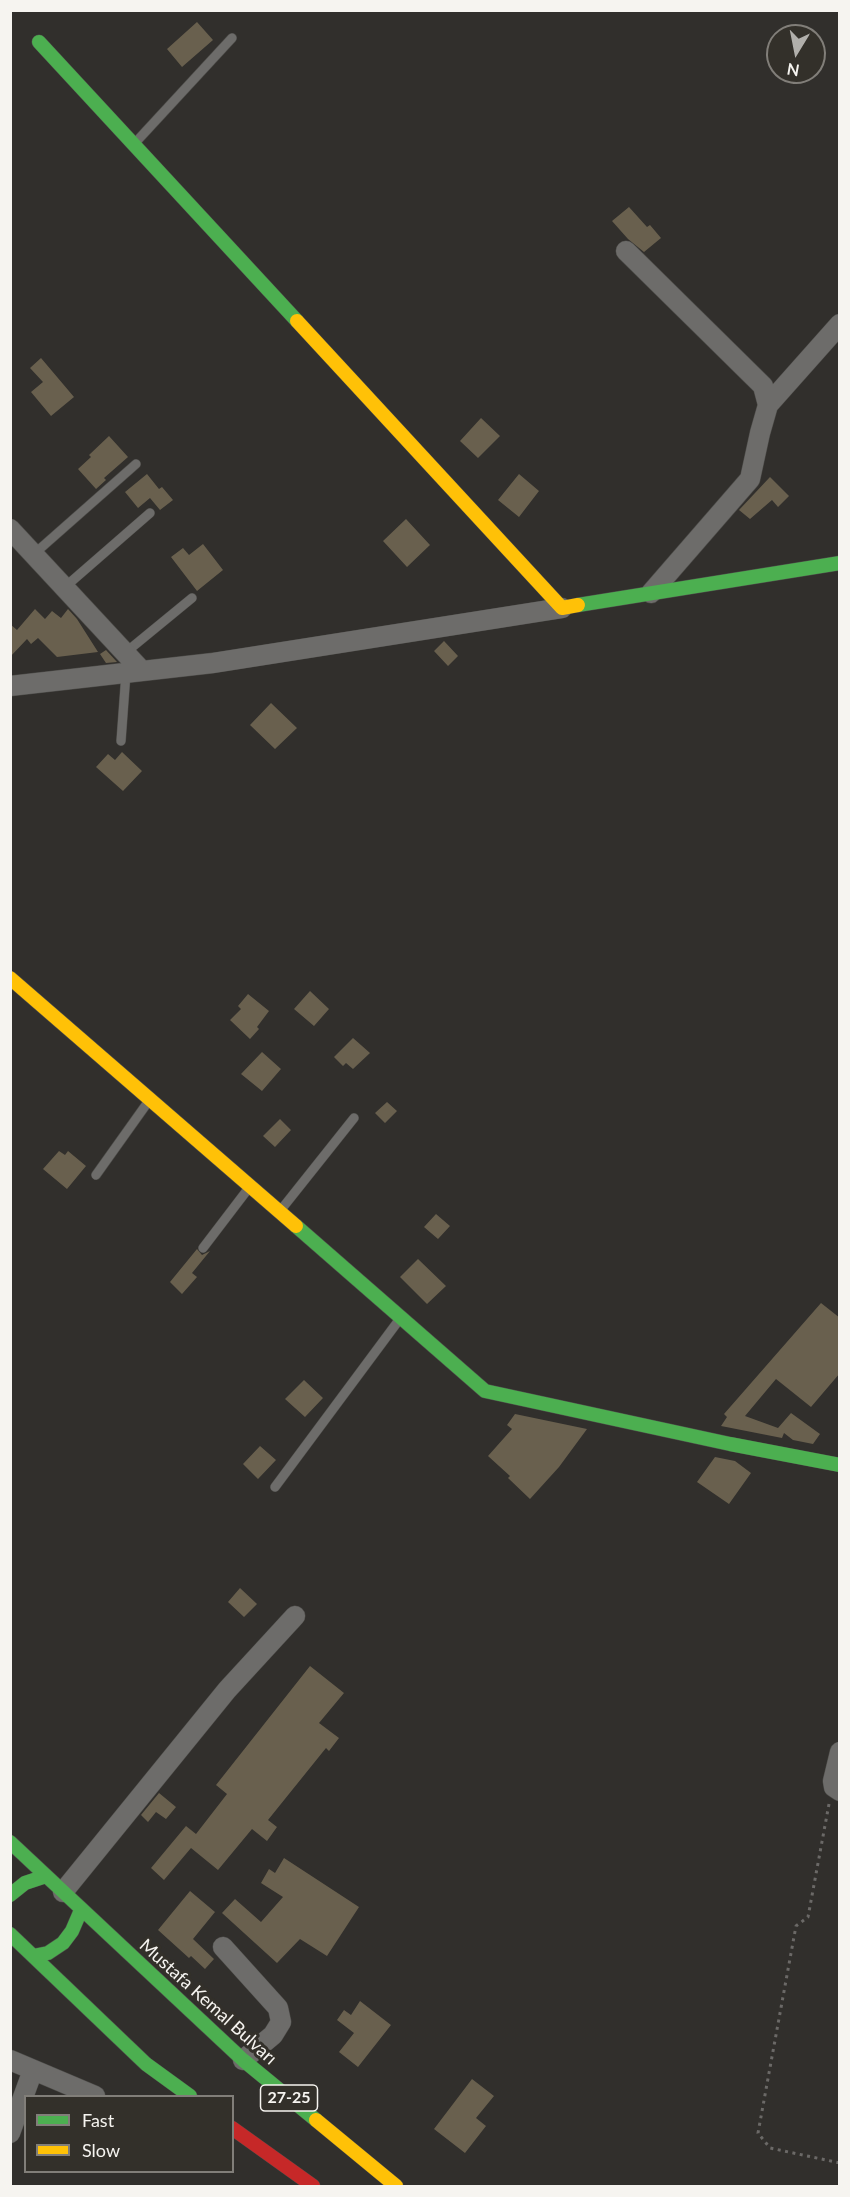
<!DOCTYPE html>
<meta charset="utf-8">
<style>
body{margin:0}
#map{position:relative;width:850px;height:2197px;overflow:hidden;background:#312f2c;font-family:Lato,sans-serif}
canvas{display:block}
.frame{position:absolute;inset:0;border:12px solid #f6f4f0;pointer-events:none}
.legend{position:absolute;left:24px;top:2095px;width:210px;height:78px;box-sizing:border-box;background:#33302a;border:2px solid #817e79;margin:0;padding:8px 10px;list-style:none;font-size:18px;color:#f6f4f0}
.legend li{display:flex;align-items:center;gap:12px;height:30px}
.legend b{width:30px;border:2px solid #817e79}
.north{position:absolute;left:766px;top:24px;width:60px;height:60px;box-sizing:border-box;background:#33302a;border:2px solid #817e79;border-radius:50%;rotate:190deg;font-size:16px;font-weight:700;line-height:24px;text-align:center;color:#f6f4f0}
.north::after{content:'';display:block;margin:auto;width:21px;height:27px;background:#b1afab;clip-path:polygon(50% 0,100% 100%,50% 72%,0 100%)}
</style>
<div id="map">
<canvas width="850" height="2197"></canvas>
<div class="frame"></div>
<ul class="legend">
<li><b style="height:8px;background:#4caf50"></b>Fast</li>
<li><b style="height:8px;background:#ffc107"></b>Slow</li>
</ul>
<div class="north">N</div>
</div>
<script>
const context = document.querySelector('canvas').getContext('2d');
context.lineJoin = 'round';
function paint(path, color) {
  context.fillStyle = color;
  context.fill(path, 'evenodd');
}
function shape(rows) {
  const path = new Path2D();
  for (const r of rows) {
    path.moveTo(r[0], r[1]);
    for (let i = 2; i < r.length; i += 2) path.lineTo(r[i], r[i + 1]);
  }
  return path;
}
function strokePath(path, color, width, dash) {
  context.strokeStyle = color;
  context.lineWidth = width;
  context.lineCap = dash ? 'butt' : 'round';
  context.setLineDash(dash || []);
  context.stroke(path);
}
function label(font, color, halo, rows, align = 'center') {
  context.font = font + ' Lato,sans-serif';
  context.lineWidth = 6;
  context.setLineDash([]);
  context.textBaseline = 'middle';
  context.strokeStyle = halo;
  context.fillStyle = color;
  for (const [text, x, y, turn = 0] of rows) {
    context.save();
    context.translate(x, y);
    context.rotate((+turn || 0) * Math.PI / 180);
    context.textAlign = isNaN(turn) ? turn : align;
    if (halo) context.strokeText(text, 0, 0);
    context.fillText(text, 0, 0);
    context.restore();
  }
}
const building = shape([
 [197,22,213,40,182,67,167,49],
 [629,207,647,227,650,225,661,238,644,252,628,239,612,221],
 [41,358,74,397,51,416,31,392,43,382,30,368],
 [481,418,500,436,478,458,460,441],
 [109,436,128,457,104,478,106,480,96,489,78,469,91,457,89,455],
 [147,474,159,489,162,487,173,500,160,510,150,498,138,508,125,492],
 [519,474,539,491,519,517,498,500],
 [770,477,789,496,778,507,772,500,750,519,739,510],
 [406,519,430,545,407,567,383,541],
 [203,544,223,570,197,591,171,557,183,548,189,555],
 [35,609,45,619,52,611,61,618,68,609,77,619,98,652,57,657,38,638,31,644,27,639,10,657,10,624,17,630],
 [444,641,458,656,448,666,434,651],
 [106,650,117,662,106,663,100,654],
 [271,703,297,728,275,749,250,725],
 [122,752,142,771,123,791,96,767,108,754,115,760],
 [310,991,329,1009,314,1026,294,1009],
 [248,994,269,1011,257,1027,259,1029,250,1039,230,1020,241,1009,238,1006],
 [353,1038,370,1053,353,1069,346,1063,343,1066,334,1057],
 [262,1052,281,1069,262,1091,241,1074],
 [387,1102,397,1111,385,1123,375,1113],
 [280,1119,291,1130,275,1147,263,1136],
 [59,1151,65,1155,68,1151,86,1166,67,1189,43,1169],
 [436,1214,450,1226,438,1239,424,1227],
 [197,1249,202,1255,210,1251,192,1273,197,1277,182,1294,170,1282],
 [418,1259,446,1286,427,1304,400,1277],
 [821,1303,840,1318,840,1373,811,1407,776,1379,745,1416,778,1428,791,1413,820,1434,813,1444,793,1440,784,1433,782,1438,721,1426,727,1417,724,1414],
 [304,1380,323,1398,305,1417,285,1399],
 [515,1414,587,1429,559,1467,530,1499,508,1478,510,1476,488,1456,512,1429,507,1425],
 [260,1446,276,1460,258,1479,243,1464],
 [715,1457,735,1461,751,1473,729,1504,697,1482],
 [240,1588,257,1604,244,1617,228,1602],
 [310,1666,344,1693,319,1723,339,1738,329,1751,326,1748,268,1820,277,1827,267,1841,252,1829,218,1870,191,1848,164,1880,151,1868,186,1826,196,1834,227,1794,216,1785],
 [159,1793,176,1807,166,1819,156,1812,148,1822,141,1815],
 [284,1858,359,1907,327,1956,300,1939,277,1963,222,1913,235,1899,261,1922,283,1897,261,1883,269,1869,275,1873],
 [190,1891,215,1912,193,1939,214,1959,205,1969,191,1956,189,1958,158,1930],
 [360,2001,391,2025,358,2067,339,2052,354,2033,337,2020,344,2010,351,2015],
 [472,2079,494,2096,476,2118,486,2126,465,2153,434,2129]
]);
const path = shape([
 [829,1804,808,1917,796,1926,758,2133,770,2148,840,2163]
]);
const lane = shape([
 [135,143,232,38],
 [34,554,136,464],
 [65,587,150,513],
 [125,653,192,598],
 [121,741,126,673],
 [96,1175,148,1102],
 [280,1211,354,1118],
 [203,1248,248,1189],
 [275,1487,399,1320]
]);
const street = shape([
 [626,251,763,386,768,405,760,433,750,479,651,593],
 [768,405,840,324],
 [10,529,142,671],
 [10,686,213,663,562,608],
 [840,1752,833,1781,834,1787,840,1791],
 [63,1892,227,1690,295,1616],
 [223,1947,278,2008,281,2022,273,2035,243,2060],
 [10,2060,95,2096],
 [10,2133,33,2070]
]);
const fast = shape([
 [39,42,297,321],
 [578,605,840,563],
 [296,1226,485,1391,730,1444,840,1465],
 [10,1842,243,2060,316,2120],
 [10,1895,25,1883,46,1876],
 [10,1934,146,2064,190,2096],
 [33,1956,48,1953,63,1943,72,1931,81,1910]
]);
const slow = shape([
 [297,321,562,608,578,605],
 [10,978,296,1226],
 [316,2120,396,2186]
]);
const jam = shape([
 [232,2128,313,2186]
]);
const shields = [
 [289,2098,57]
];
const shieldNames = [
 ["27-25",289,2098]
];
const streetNames = [
 ["Mustafa Kemal Bulvarı",208,2002,42]
];
paint(building, '#69604e');
strokePath(lane, '#4d4c49', 10);
strokePath(street, '#4d4c49', 21);
strokePath(fast, '#4d4c49', 15);
strokePath(slow, '#4d4c49', 15);
strokePath(jam, '#4d4c49', 15);
strokePath(path, '#6b6967', 3, [3, 4.5]);
strokePath(lane, '#6d6c6a', 9);
strokePath(street, '#6d6c6a', 20);
strokePath(fast, '#4caf50', 14);
strokePath(slow, '#ffc107', 14);
strokePath(jam, '#c62828', 14);
for (const [x, y, w] of shields) {
  const box = new Path2D();
  box.roundRect(x - w / 2, y - 13, w, 26, 4.5);
  context.fillStyle = '#33302a';
  context.fill(box);
  strokePath(box, '#f6f4f0', 1.5);
}
label('bold 16px', '#f6f4f0', null, shieldNames);
label('18px', '#f6f4f0', '#33302a', streetNames);
</script>
